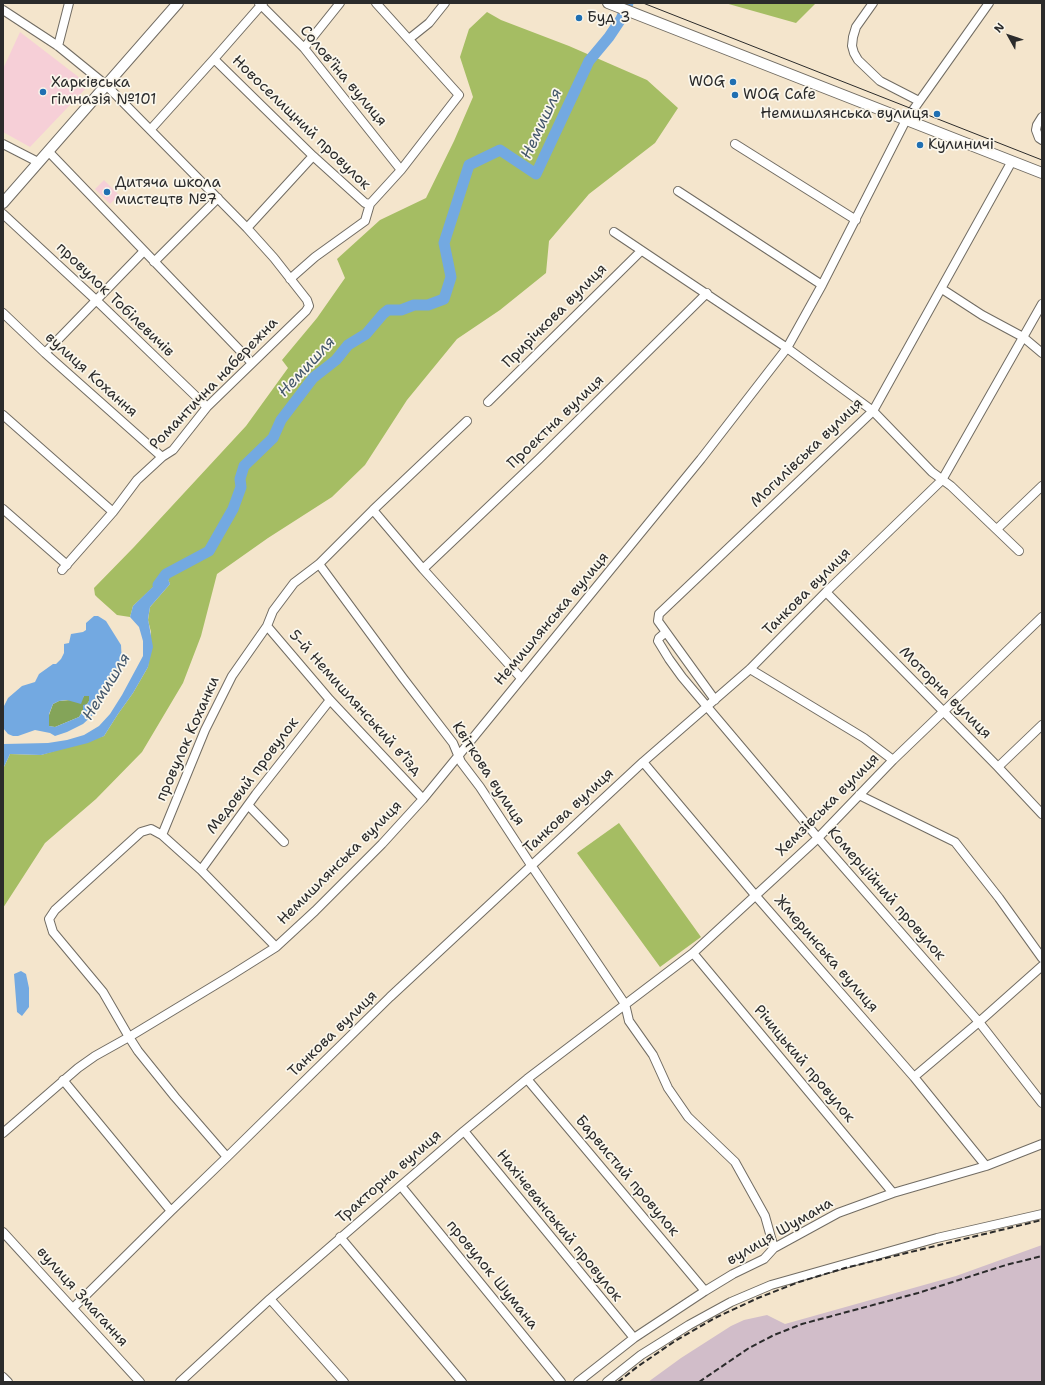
<!DOCTYPE html>
<meta charset="utf-8">
<style>
body{margin:0}
#map{position:relative;width:1045px;height:1385px;overflow:hidden;background:#f4e5cc;font-family:"Shantell Sans",sans-serif}
canvas{display:block}
.frame{position:absolute;inset:0;border:4px solid #2b2b2b;pointer-events:none}
.north{position:absolute;left:989px;top:16px;width:40px;height:40px;-webkit-text-stroke:3px #fbf7ec;paint-order:stroke;rotate:310deg;font-size:11px;font-weight:700;line-height:16px;text-align:center;color:#2b2b2b}
.north::after{content:'';display:block;margin:auto;width:14px;height:18px;background:#2b2b2b;clip-path:polygon(50% 0,100% 100%,50% 72%,0 100%)}
</style>
<div id="map">
<canvas width="1045" height="1385"></canvas>
<div class="frame"></div>
<div class="north">N</div>
</div>
<script>
const context = document.querySelector('canvas').getContext('2d');
context.lineJoin = 'round';
function paint(path, color) {
  context.fillStyle = color;
  context.fill(path, 'evenodd');
}
function shape(rows) {
  const path = new Path2D();
  for (const r of rows) {
    path.moveTo(r[0], r[1]);
    for (let i = 2; i < r.length; i += 2) path.lineTo(r[i], r[i + 1]);
  }
  return path;
}
function strokePath(path, color, width, dash) {
  context.strokeStyle = color;
  context.lineWidth = width;
  context.lineCap = dash ? 'butt' : 'round';
  context.setLineDash(dash || []);
  context.stroke(path);
}
function label(font, color, halo, rows, align = 'center') {
  context.font = font + ' "Shantell Sans",sans-serif';
  context.lineWidth = 3.5;
  context.setLineDash([]);
  context.textBaseline = 'middle';
  context.strokeStyle = halo;
  context.fillStyle = color;
  for (const [text, x, y, turn = 0] of rows) {
    context.save();
    context.translate(x, y);
    context.rotate((+turn || 0) * Math.PI / 180);
    context.textAlign = isNaN(turn) ? turn : align;
    if (halo) context.strokeText(text, 0, 0);
    context.fillText(text, 0, 0);
    context.restore();
  }
}
const built = shape([
 [20,32,89,85,30,147,3,132,3,69],
 [104,180,119,195,110,204,95,189]
]);
const industrial = shape([
 [1042,1245,1042,1382,648,1382,681,1358,731,1326,744,1320,767,1315,785,1324,956,1276]
]);
const green = shape([
 [725,3,816,3,796,23],
 [487,12,501,20,569,46,647,80,678,108,655,143,589,194,549,241,546,273,500,310,457,339,407,400,365,465,332,497,268,538,217,574,201,636,183,683,142,752,96,799,45,843,3,908,3,769,10,754,41,755,104,736,118,714,133,693,148,667,151,632,148,620,150,607,170,584,166,575,133,606,130,617,117,615,98,598,95,595,94,588,134,547,246,426,288,368,282,360,317,318,345,278,337,259,380,220,426,198,454,141,473,97,460,57,469,29],
 [619,823,701,937,660,967,577,853]
]);
const forest = shape([
 [84,696,89,696,89,701,79,717,55,727,48,726,49,715,53,704,59,701,82,699]
]);
const water = shape([
 [166,574,170,584,150,607,148,619,153,647,148,667,133,693,118,714,104,736,88,743,41,755,10,754,3,769,3,748,4,744,48,743,67,740,84,735,99,726,110,714,122,695,143,656,143,641,139,627,130,617,133,606],
 [94,616,98,616,106,621,121,645,122,663,113,684,101,704,94,714,83,724,67,732,55,736,50,733,35,730,18,736,13,736,8,734,3,728,3,708,8,698,22,686,35,682,39,674,53,664,56,664,61,659,64,653,64,644,69,643,71,634,83,632,86,630,86,623],
 [84,696,89,696,89,701,87,704,83,705,83,711,79,717,55,727,49,726,49,714,53,704,59,701,67,700,81,704],
 [21,971,26,974,29,988,29,1007,22,1016,17,1012,14,974]
]);
const river = shape([
 [158,585,166,574,209,551,233,509,241,487,240,479,244,466,273,438,281,420,313,378,336,360,348,345,366,334,383,314,388,310,401,310,414,305,428,305,444,299,451,277,444,243,469,165,500,150,536,174,589,61,609,37,621,19,628,3]
]);
const minor = shape([
 [259,3,304,48,401,170],
 [873,3,856,27,853,37,852,46,854,53,858,60,880,81,919,101],
 [3,10,58,46,106,85,247,228,274,258,307,300,309,306,306,311,207,407,173,450,162,457,137,480,113,512,62,570],
 [409,39,429,23,445,3],
 [58,46,69,3],
 [304,48,340,3],
 [214,59,313,156,365,203,370,204],
 [1042,117,1037,125,1036,130,1039,138,1042,140],
 [151,129,214,59,263,3],
 [3,144,38,162],
 [735,144,856,220],
 [48,151,252,363],
 [678,191,822,285],
 [3,214,97,301,207,407],
 [247,228,313,156],
 [614,232,787,348,873,411,932,472,951,486,1019,551],
 [154,262,218,198],
 [290,279,315,257,365,221,370,204,401,170,459,95,376,3],
 [942,289,982,315,1023,337,1042,353],
 [3,313,45,353,162,457],
 [45,353,144,251],
 [488,402,641,251],
 [3,415,113,512],
 [3,509,67,565],
 [373,510,423,569,521,678],
 [997,529,1042,486],
 [319,564,403,678,453,743,461,762,480,787,531,865,625,1004,629,1021,653,1055,668,1088,688,1117,735,1162,765,1216,774,1248],
 [423,569,539,459,707,293],
 [826,592,998,767,1042,814],
 [267,626,330,700,423,799],
 [666,632,659,638,658,641,669,659,682,677,818,838,979,1022,1042,1103],
 [750,669,864,738,893,760],
 [715,700,658,621,659,614,873,411,1012,161],
 [643,762,755,895,914,1077,986,1166],
 [998,767,1042,725],
 [859,795,955,842,999,898,1042,958],
 [248,805,284,842],
 [162,835,205,730,232,676,267,626,273,611,294,583,319,564,373,510,467,421],
 [201,870,256,794,330,700],
 [693,953,893,1193],
 [914,1077,979,1022,1042,966],
 [527,1079,705,1291],
 [63,1080,171,1211],
 [464,1131,634,1338],
 [3,1133,78,1068,95,1056,129,1037,230,976,276,947,315,911,382,844,423,799,701,459,787,348,822,285,906,120,989,3],
 [227,1157,175,1097,138,1051,129,1037,103,992,53,932,49,919,55,910,141,832,151,829,162,835,201,870,276,947],
 [401,1186,561,1382],
 [3,1232,140,1382],
 [340,1237,462,1382],
 [270,1299,344,1382],
 [73,1308,171,1211,227,1157,390,997,643,762,750,669,826,592,942,480,1042,304],
 [3,1377,8,1382],
 [180,1382,270,1299,464,1131,527,1079,693,953,818,838,893,760,1042,617],
 [578,1382,634,1338,705,1291,733,1274,764,1259,774,1248,838,1213,893,1193,986,1166,1042,1144],
 [607,1382,641,1355,689,1325,731,1302,771,1285,937,1238,1042,1214]
]);
const major = shape([
 [608,3,1042,173],
 [3,203,178,3]
]);
const tram = shape([
 [643,3,1042,160]
]);
const rail = shape([
 [618,1382,637,1367,675,1341,715,1318,758,1298,799,1282,845,1268,1042,1220],
 [699,1382,749,1348,774,1335,802,1324,918,1293,1006,1265,1042,1256]
]);
const markers = [
 [579,18,4,"#1f6fb2"],
 [733,82,4,"#1f6fb2"],
 [43,92,4,"#1f6fb2"],
 [735,95,4,"#1f6fb2"],
 [937,114,4,"#1f6fb2"],
 [920,145,4,"#1f6fb2"],
 [107,192,4,"#1f6fb2"]
];
const poiNames = [
 ["Буд 3",587,18],
 ["WOG",725,82,"right"],
 ["Харківська",51,83],
 ["гімназія №101",51,100],
 ["WOG Cafe",743,95],
 ["Немишлянська вулиця",929,114,"right"],
 ["Кулиничі",928,145],
 ["Дитяча школа",115,183],
 ["мистецтв №7",115,200]
];
const streetNames = [
 ["Солов'їна вулиця",343,76,50],
 ["Новоселищний провулок",301,123,44],
 ["провулок Тобілевичів",115,300,44],
 ["Прирічкова вулиця",555,316,-45],
 ["вулиця Кохання",91,375,42],
 ["Романтична набережна",214,384,-46],
 ["Проектна вулиця",556,422,-44],
 ["Могилівська вулиця",807,453,-44],
 ["Танкова вулиця",807,592,-45],
 ["Немишлянська вулиця",552,619,-50],
 ["Моторна вулиця",945,693,45],
 ["5-й Немишлянський в’їзд",355,703,48],
 ["провулок Коханки",188,739,-66],
 ["Квіткова вулиця",488,774,57],
 ["Медовий провулок",253,776,-53],
 ["Хемзівська вулиця",828,805,-45],
 ["Танкова вулиця",569,811,-43],
 ["Немишлянська вулиця",340,863,-45],
 ["Комерційний провулок",886,894,49],
 ["Жмеринська вулиця",826,954,49],
 ["Танкова вулиця",333,1034,-44],
 ["Річицький провулок",804,1064,50],
 ["Барвистий провулок",627,1176,50],
 ["Тракторна вулиця",389,1177,-41],
 ["Нахічеванський провулок",559,1226,51],
 ["вулиця Шумана",780,1232,-30],
 ["провулок Шумана",492,1275,51],
 ["вулиця Змагання",82,1297,48]
];
const waterNames = [
 ["Немишля",542,124,-65],
 ["Немишля",307,367,-47],
 ["Немишля",107,687,-58]
];
paint(built, '#f6cfd7');
paint(industrial, '#d1bdc9');
paint(green, '#a5bd63');
paint(forest, '#84a459');
paint(water, '#73a9e1');
strokePath(river, '#73a9e1', 11);
strokePath(minor, '#716c63', 10);
strokePath(major, '#716c63', 12);
strokePath(minor, '#fff', 8);
strokePath(major, '#fff', 10);
strokePath(tram, '#2b2b2b', 1);
strokePath(rail, '#2b2b2b', 2, [6, 3]);
for (const [x, y, r, color] of markers) {
  const dot = new Path2D();
  dot.arc(x, y, r, 0, 2 * Math.PI);
  context.fillStyle = color;
  context.fill(dot);
  strokePath(dot, '#fbf7ec', 1.5);
}
label('15px', '#2b2b2b', '#fbf7ec', poiNames, 'left');
label('15px', '#2b2b2b', '#fbf7ec', streetNames);
label('italic 16px', '#44576b', '#fbf7ec', waterNames);
</script>
